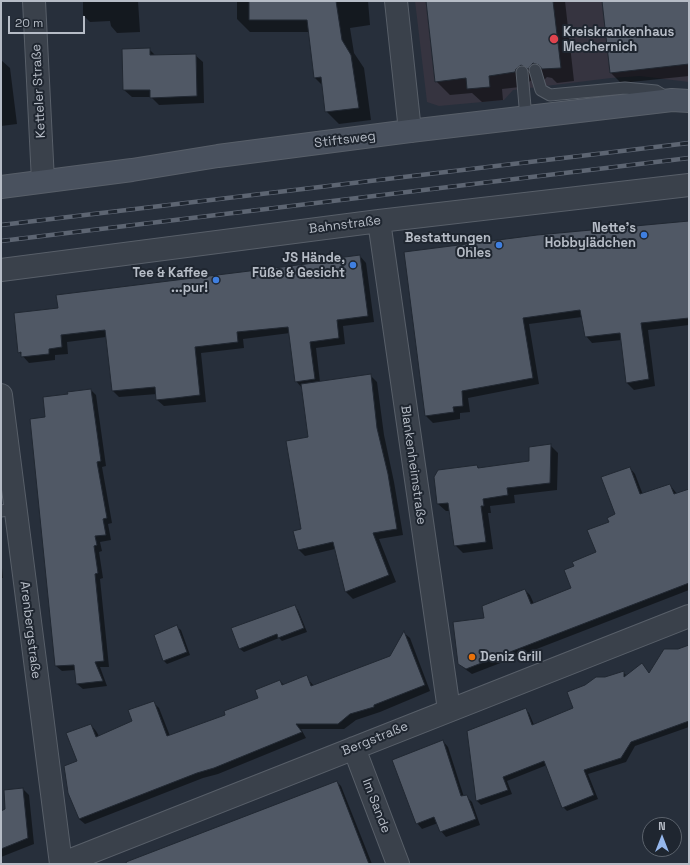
<!DOCTYPE html>
<meta charset="utf-8">
<style>
body{margin:0}
#map{position:relative;width:690px;height:865px;overflow:hidden;background:#272f3b;font-family:"Space Grotesk",sans-serif}
canvas{display:block}
.frame{position:absolute;inset:0;border:2px solid #b6bcc6;pointer-events:none}
.north{position:absolute;left:642px;top:817px;width:40px;height:40px;box-sizing:border-box;background:#1f2630;border:1px solid #5b626c;border-radius:50%;rotate:0deg;font-size:11px;font-weight:700;line-height:16px;text-align:center;color:#b6bcc6}
.north::after{content:'';display:block;margin:auto;width:14px;height:18px;background:#95b7ec;clip-path:polygon(50% 0,100% 100%,50% 72%,0 100%)}
.scale{position:absolute;left:8px;top:16px;width:77px;height:18px;box-sizing:border-box;border:2px solid #b6bcc6;border-top:0;padding-left:5px;font-size:12px;line-height:14px;white-space:nowrap;color:#b6bcc6;-webkit-text-stroke:3px #1f2630;paint-order:stroke}
</style>
<div id="map">
<canvas width="690" height="865"></canvas>
<div class="frame"></div>
<div class="north">N</div>
<div class="scale">20 m</div>
</div>
<script>
const context = document.querySelector('canvas').getContext('2d');
context.lineJoin = 'round';
function paint(path, color) {
  context.fillStyle = color;
  context.fill(path, 'evenodd');
}
function shape(rows) {
  const path = new Path2D();
  for (const r of rows) {
    path.moveTo(r[0], r[1]);
    for (let i = 2; i < r.length; i += 2) path.lineTo(r[i], r[i + 1]);
  }
  return path;
}
function strokePath(path, color, width, dash) {
  context.strokeStyle = color;
  context.lineWidth = width;
  context.lineCap = dash ? 'butt' : 'round';
  context.setLineDash(dash || []);
  context.stroke(path);
}
function label(font, color, halo, rows, align = 'center') {
  context.font = font + ' "Space Grotesk",sans-serif';
  context.lineWidth = 4;
  context.setLineDash([]);
  context.textBaseline = 'middle';
  context.strokeStyle = halo;
  context.fillStyle = color;
  for (const [text, x, y, turn = 0] of rows) {
    context.save();
    context.translate(x, y);
    context.rotate((+turn || 0) * Math.PI / 180);
    context.textAlign = isNaN(turn) ? turn : align;
    if (halo) context.strokeText(text, 0, 0);
    context.fillText(text, 0, 0);
    context.restore();
  }
}
const medical = shape([
 [415,1,689,1,689,82,640,76,611,78,513,90,504,100,439,106,427,102]
]);
const shadow = shape([
 [83,1,138,1,140,32,117,33,111,26,110,21,90,22,83,15],
 [237,1,368,1,370,25,350,28,354,53,364,68,371,120,339,124,326,111,323,86,315,78,309,32,250,32,237,19],
 [427,1,565,1,574,81,557,83,552,78,547,77,542,82,535,78,529,82,529,86,502,89,503,100,482,102,472,93,450,95,436,81],
 [603,1,689,1,689,76,621,83,611,73],
 [149,49,156,56,195,55,203,62,204,103,159,105,151,97,132,97,124,90],
 [1,60,10,68,17,124,1,126],
 [689,222,689,325,648,330,655,386,634,390,627,383,622,340,592,343,586,336,582,317,529,324,539,384,468,398,470,412,460,413,460,419,433,423,426,416,405,252],
 [360,256,366,263,374,322,343,326,345,344,316,348,320,382,370,375,377,382,384,435,394,482,403,535,379,539,396,582,353,599,346,592,335,549,305,556,299,550,309,438,302,388,296,381,290,333,243,339,244,348,201,353,206,402,164,406,157,400,157,394,119,397,113,391,106,337,67,342,68,354,55,355,55,360,29,363,19,352,59,309],
 [91,390,96,395,106,466,102,467,112,523,108,524,111,540,100,542,102,551,99,552,103,578,100,579,109,667,100,667,107,686,83,689,77,684,75,670,62,671,56,666,46,418,69,395],
 [550,445,558,453,557,490,514,495,515,503,490,506,491,513,488,513,493,549,463,553,455,545,450,511,446,511,438,504,435,477,477,466,480,469,530,462],
 [630,468,635,474,643,495,670,485,677,494,689,490,689,590,472,674,465,669,459,664,485,619,525,590,530,595,534,604,572,588,575,566,597,553,610,523,617,515],
 [1,558,3,578,1,578],
 [294,606,298,610,307,632,282,641,279,638,244,652,240,649,232,629],
 [177,627,181,630,190,655,167,664,164,661,155,635],
 [404,633,410,638,430,691,380,712,356,720,344,729,301,729,306,738,218,774,203,778,85,824,79,819,78,762,91,725,96,731,99,736,134,722,153,702,159,708,170,736,227,715,259,698,280,681,284,685,306,677,314,686,390,657],
 [689,646,689,727,635,746,626,762,588,774,598,799,567,811,563,807,547,765,507,781,512,794,481,805,477,801,468,731,525,709,529,713,534,725,574,709,605,678,623,672,627,676,642,664,649,674,678,650],
 [443,741,448,747,464,797,466,796,472,802,480,825,446,837,441,831,438,823,422,829,417,823],
 [337,782,341,786,372,864,124,864],
 [23,789,29,795,34,844,1,857,1,812,6,810]
]);
const building = shape([
 [249,1,336,1,342,40,351,55,359,108,325,112,321,77,314,78,307,20,249,20,249,1],
 [426,1,553,1,561,68,542,69,539,65,533,63,528,69,521,65,516,69,515,72,489,76,490,87,467,89,466,78,435,82,426,1],
 [602,1,689,1,689,64,610,73,602,1],
 [150,48,150,55,196,54,197,96,150,98,150,90,123,90,122,49,150,48],
 [689,221,689,318,641,323,649,379,626,383,620,333,585,337,580,310,523,318,533,378,462,391,463,406,453,407,454,412,425,416,404,252,537,235,689,221],
 [360,255,368,316,337,320,339,338,310,342,315,379,295,382,288,327,237,332,238,342,195,347,200,395,175,398,156,400,155,387,112,391,105,330,61,335,62,347,49,349,49,354,21,357,21,352,18,353,14,313,58,308,56,295,330,261,330,259,360,255],
 [371,374,377,428,388,474,397,529,373,533,389,575,345,592,333,542,298,550,293,531,301,529,286,441,308,437,301,384,371,374],
 [91,389,101,461,97,462,107,518,103,519,106,535,95,536,97,545,94,546,98,573,95,574,104,661,95,662,103,681,76,684,74,665,55,666,30,419,45,417,43,397,68,394,67,392,91,389],
 [551,444,550,483,507,488,508,495,483,499,484,506,481,506,486,542,454,546,448,503,437,504,434,477,438,470,477,465,478,468,529,461,529,447,551,444],
 [630,467,640,494,670,484,674,494,689,489,689,583,466,669,458,664,453,622,484,618,482,606,525,589,531,604,571,588,564,570,574,566,572,562,596,552,587,530,609,522,607,518,615,514,601,477,630,467],
 [295,605,304,628,278,638,277,634,239,649,231,628,295,605],
 [177,625,187,652,163,661,154,635,177,625],
 [404,631,425,685,374,705,374,707,350,714,338,724,296,724,302,732,214,768,197,773,79,819,68,793,64,766,77,761,66,733,91,724,96,737,132,721,128,710,154,701,167,736,225,715,224,711,258,698,255,690,280,680,282,685,307,675,311,686,390,656,404,631],
 [689,645,689,721,631,742,621,758,584,770,594,795,562,808,544,761,503,777,508,790,476,801,467,731,526,708,532,725,573,708,567,692,585,685,596,677,605,677,624,671,624,677,642,663,649,673,664,649,678,649,689,645],
 [443,740,461,796,467,795,476,819,440,832,434,817,416,824,392,760,443,740],
 [337,781,369,864,127,864,126,862,337,781],
 [23,788,28,838,1,849,1,811,5,809,4,790,23,788]
]);
const lane = shape([
 [535,70,541,90,550,95,625,88,656,91,666,97],
 [522,72,526,118],
 [1,511,15,509]
]);
const street = shape([
 [34,1,43,181],
 [396,1,410,131],
 [379,221,449,710],
 [1,270,379,221,689,185],
 [1,395,61,864,689,616],
 [354,748,398,864]
]);
const secondary = shape([
 [1,187,132,170,218,156,410,131,672,100,689,101]
]);
const rail = shape([
 [1,225,689,143],
 [1,241,689,158]
]);
const markers = [
 [554,39,5,"#e0444e"],
 [644,235,4,"#3f7fe0"],
 [499,245,4,"#3f7fe0"],
 [353,265,4,"#3f7fe0"],
 [216,280,4,"#3f7fe0"],
 [472,657,4,"#e8710a"]
];
const poiNames = [
 ["Kreiskrankenhaus",563,32,"left"],
 ["Mechernich",563,47,"left"],
 ["Nette's",636,228],
 ["Hobbylädchen",636,243],
 ["Bestattungen",491,238],
 ["Ohles",491,253],
 ["JS Hände,",345,258],
 ["Füße & Gesicht",345,273],
 ["Tee & Kaffee",208,273],
 ["...pur!",208,288],
 ["Deniz Grill",480,657,"left"]
];
const streetNames = [
 ["Ketteler Straße",39,91,-93],
 ["Stiftsweg",345,140,-7],
 ["Bahnstraße",345,225,-7],
 ["Blankenheimstraße",413,465,82],
 ["Arenbergstraße",30,630,83],
 ["Bergstraße",375,739,-22],
 ["Im Sande",376,806,69]
];
paint(medical, '#363440');
paint(shadow, '#0007');
paint(building, '#505865');
strokePath(building, '#212832', 1);
strokePath(lane, '#585f69', 13);
strokePath(street, '#585f69', 24);
strokePath(secondary, '#585f69', 24);
strokePath(lane, '#3a414b', 11);
strokePath(street, '#3a414b', 22);
strokePath(secondary, '#49515e', 22);
strokePath(rail, '#5d6572', 4.5);
strokePath(rail, '#1f2630', 3, [9]);
for (const [x, y, r, color] of markers) {
  const dot = new Path2D();
  dot.arc(x, y, r, 0, 2 * Math.PI);
  context.fillStyle = color;
  context.fill(dot);
  strokePath(dot, '#1f2630', 1.5);
}
label('bold 13px', '#b6bcc6', '#1f2630', poiNames, 'right');
label('13px', '#b6bcc6', '#1f2630', streetNames);
</script>
